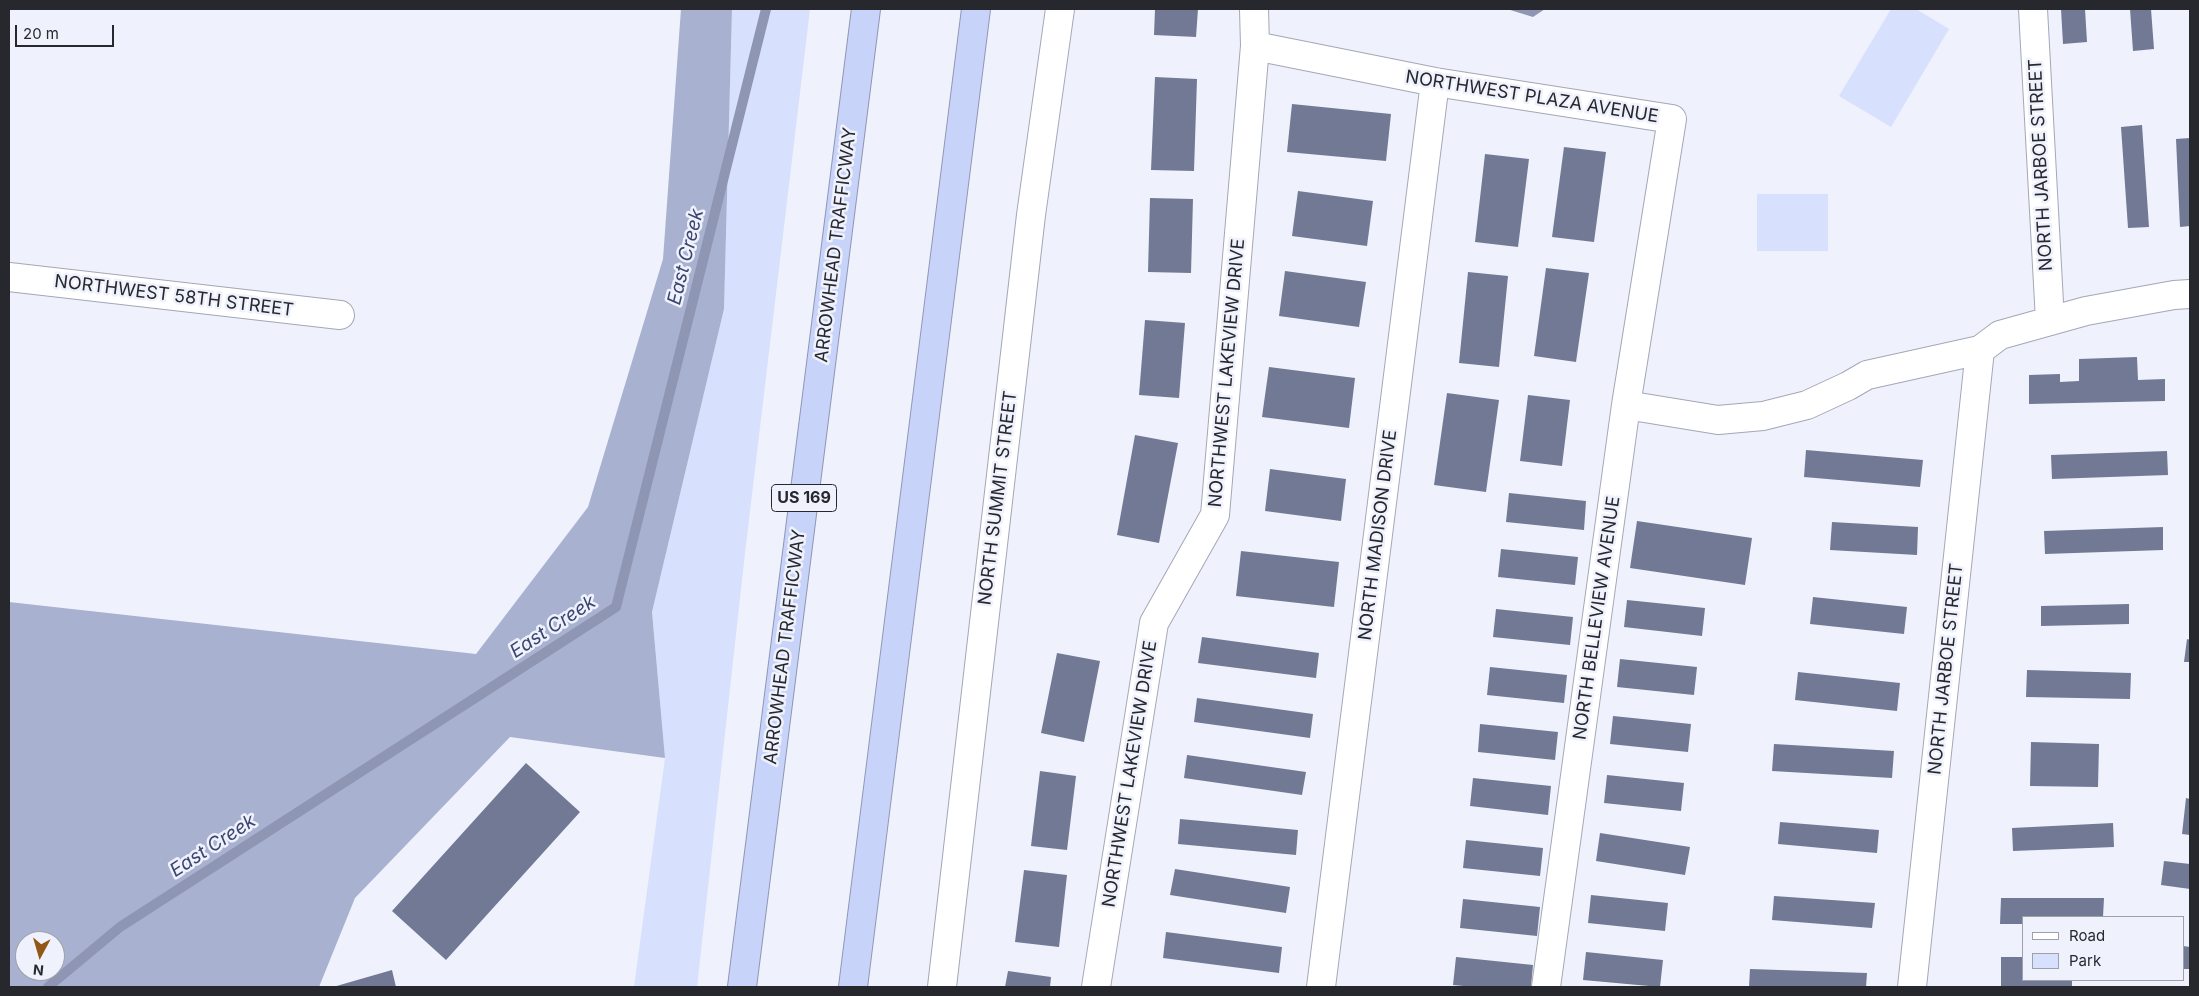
<!DOCTYPE html>
<style>
body{margin:0}
#map{position:relative;width:2199px;height:996px;overflow:hidden;background:#eff2fc;font-family:Inter,sans-serif}
canvas{display:block}
.frame{position:absolute;inset:0;border:10px solid #26282e;pointer-events:none}
.legend{position:absolute;left:2022px;top:916px;width:162px;height:65px;box-sizing:border-box;background:#eff2fc;border:1px solid #9fa1aa;margin:0;padding:6px 9px;list-style:none;font-size:15px;color:#26282e}
.legend li{display:flex;align-items:center;gap:10px;height:25px}
.legend b{width:25px;border:1px solid #9fa1aa}
.north{position:absolute;left:15px;top:931px;width:50px;height:50px;box-sizing:border-box;background:#eff2fc;border:1px solid #9fa1aa;border-radius:50%;rotate:186deg;font-size:14px;font-weight:700;line-height:20px;text-align:center;color:#26282e}
.north::after{content:'';display:block;margin:auto;width:18px;height:22px;background:#925715;clip-path:polygon(50% 0,100% 100%,50% 72%,0 100%)}
.scale{position:absolute;left:15px;top:25px;width:99px;height:22px;box-sizing:border-box;border:2px solid #26282e;border-top:0;padding-left:6px;font-size:15px;line-height:18px;white-space:nowrap;color:#26282e;-webkit-text-stroke:4px #eff2fc;paint-order:stroke}
</style>
<div id="map">
<canvas width="2199" height="996"></canvas>
<div class="frame"></div>
<ul class="legend">
<li><b style="height:6px;background:#fff"></b>Road</li>
<li><b style="height:14px;background:#d7e0fc"></b>Park</li>
</ul>
<div class="north">N</div>
<div class="scale">20 m</div>
</div>
<script>
const context = document.querySelector('canvas').getContext('2d');
context.lineJoin = 'round';
function paint(path, color) {
  context.fillStyle = color;
  context.fill(path, 'evenodd');
}
function shape(rows) {
  const path = new Path2D();
  for (const r of rows) {
    path.moveTo(r[0], r[1]);
    for (let i = 2; i < r.length; i += 2) path.lineTo(r[i], r[i + 1]);
  }
  return path;
}
function strokePath(path, color, width, dash) {
  context.strokeStyle = color;
  context.lineWidth = width;
  context.lineCap = dash ? 'butt' : 'round';
  context.setLineDash(dash || []);
  context.stroke(path);
}
function label(font, color, halo, rows, align = 'center') {
  context.font = font + ' Inter,sans-serif';
  context.lineWidth = 5;
  context.setLineDash([]);
  context.textBaseline = 'middle';
  context.strokeStyle = halo;
  context.fillStyle = color;
  for (const [text, x, y, turn = 0] of rows) {
    context.save();
    context.translate(x, y);
    context.rotate((+turn || 0) * Math.PI / 180);
    context.textAlign = isNaN(turn) ? turn : align;
    if (halo) context.strokeText(text, 0, 0);
    context.fillText(text, 0, 0);
    context.restore();
  }
}
const green = shape([
 [732,9,810,9,745,553,697,987,634,987,665,758,652,612,724,309],
 [1891,9,1916,9,1949,29,1891,127,1839,96],
 [1757,194,1828,194,1828,251,1757,251]
]);
const forest = shape([
 [681,9,732,9,724,309,652,612,665,758,510,737,355,898,319,987,9,987,9,602,476,654,588,507,663,259],
 [25,941,55,941,55,971,25,971]
]);
const water = shape([
 [1507,9,1545,9,1533,17]
]);
const stream = shape([
 [48,987,120,927,616,607,766,9]
]);
const building = shape([
 [1155,9,1198,9,1196,37,1154,35],
 [2061,9,2085,9,2087,42,2063,44],
 [2130,9,2151,9,2154,49,2133,51],
 [1155,77,1197,79,1194,171,1151,170],
 [1292,104,1391,114,1386,161,1287,152],
 [2142,125,2149,227,2128,228,2121,127],
 [2190,138,2190,226,2180,227,2176,139],
 [1564,147,1606,152,1594,242,1552,237],
 [1485,154,1529,159,1518,247,1475,242],
 [1298,191,1373,201,1367,246,1292,236],
 [1150,198,1193,199,1191,273,1148,272],
 [1546,268,1589,273,1576,362,1534,356],
 [1285,271,1366,282,1359,327,1279,316],
 [1468,272,1508,276,1499,367,1459,363],
 [1145,320,1185,323,1179,398,1139,395],
 [2137,357,2138,380,2165,379,2165,401,2029,404,2029,375,2060,374,2060,382,2079,381,2079,359],
 [1269,367,1355,378,1349,428,1262,417],
 [1447,393,1499,400,1486,492,1434,485],
 [1528,395,1570,400,1562,466,1520,461],
 [1135,435,1178,443,1159,543,1117,535],
 [1806,450,1923,460,1920,487,1804,477],
 [2167,451,2168,475,2052,479,2051,455],
 [1270,469,1346,479,1341,521,1265,511],
 [1509,493,1586,501,1584,530,1506,522],
 [1637,521,1752,538,1745,585,1630,568],
 [1832,522,1918,527,1917,555,1830,550],
 [2163,527,2163,550,2045,554,2044,531],
 [1501,549,1578,557,1575,585,1498,577],
 [1241,551,1339,562,1334,607,1236,596],
 [1813,597,1907,607,1904,634,1810,624],
 [1627,600,1705,608,1702,636,1624,627],
 [2129,604,2129,624,2041,626,2041,606],
 [1496,609,1573,617,1570,645,1493,637],
 [1202,637,1319,653,1316,678,1198,663],
 [2187,639,2190,640,2190,662,2184,662],
 [1057,653,1100,661,1084,742,1041,733],
 [1620,659,1697,667,1694,695,1617,687],
 [1490,667,1567,675,1564,703,1487,695],
 [2027,670,2131,673,2130,699,2026,697],
 [1798,672,1900,683,1897,711,1795,700],
 [1197,698,1313,714,1310,738,1194,722],
 [1613,716,1691,724,1688,752,1610,744],
 [1480,724,1558,732,1555,760,1478,752],
 [2031,742,2099,744,2098,787,2030,786],
 [1774,744,1894,751,1892,778,1772,771],
 [1187,755,1306,772,1302,795,1184,778],
 [526,763,580,812,446,960,392,911],
 [1040,771,1076,776,1067,850,1031,846],
 [1607,775,1684,783,1681,811,1604,803],
 [1473,778,1551,786,1548,815,1470,806],
 [2186,798,2190,799,2190,835,2182,834],
 [1180,819,1298,830,1296,855,1178,844],
 [1780,822,1879,830,1877,853,1778,844],
 [2113,823,2114,847,2013,851,2012,828],
 [1600,833,1690,847,1685,875,1596,861],
 [1466,840,1543,848,1540,876,1463,868],
 [2164,861,2190,864,2190,889,2161,885],
 [1175,869,1290,887,1286,913,1170,895],
 [1024,870,1067,875,1059,947,1015,942],
 [1591,895,1668,903,1665,931,1588,923],
 [1774,896,1875,903,1872,928,1772,920],
 [2001,898,2104,898,2103,917,2023,917,2023,924,2000,924],
 [1463,899,1540,907,1537,936,1460,928],
 [1166,932,1282,947,1279,973,1163,958],
 [2183,946,2190,947,2190,969,2183,969],
 [1586,952,1663,960,1660,987,1583,980],
 [1456,957,1533,965,1531,987,1474,987,1453,985],
 [2001,957,2023,957,2023,980,2072,980,2072,987,2001,987],
 [1750,969,1867,973,1866,987,1749,987],
 [392,970,396,987,333,987],
 [1008,971,1051,977,1050,987,1005,987]
]);
const minor = shape([
 [2033,9,2050,321],
 [1255,46,1435,82,1672,119,1626,405,1546,987],
 [9,277,340,315],
 [1626,405,1718,420,1763,416,1807,405,1848,386,1867,375,1980,350,2000,335,2086,311,2174,295,2190,294],
 [942,987,1031,215,1060,9],
 [1096,987,1154,623,1215,515,1255,46,1254,9],
 [1321,987,1435,82],
 [1912,987,1980,350]
]);
const motorway = shape([
 [742,987,866,9],
 [853,987,976,9]
]);
const shields = [
 [804,498,65]
];
const shieldNames = [
 ["US 169",804,498]
];
const streetNames = [
 ["NORTHWEST PLAZA AVENUE",1532,97,9],
 ["NORTH JARBOE STREET",2041,165,-93],
 ["ARROWHEAD TRAFFICWAY",836,245,-83],
 ["NORTHWEST 58TH STREET",174,296,7],
 ["NORTHWEST LAKEVIEW DRIVE",1227,373,-85],
 ["NORTH SUMMIT STREET",998,498,-83],
 ["NORTH MADISON DRIVE",1378,535,-83],
 ["NORTH BELLEVIEW AVENUE",1597,618,-82],
 ["ARROWHEAD TRAFFICWAY",785,647,-83],
 ["NORTH JARBOE STREET",1946,669,-84],
 ["NORTHWEST LAKEVIEW DRIVE",1130,774,-81]
];
const waterNames = [
 ["East Creek",686,257,-76],
 ["East Creek",553,627,-33],
 ["East Creek",213,846,-33]
];
paint(green, '#d7e0fc');
paint(forest, '#a8b1cf');
paint(water, '#8e96b4');
strokePath(stream, '#8e96b4', 10);
paint(building, '#717995');
strokePath(minor, '#a3a7b7', 30);
strokePath(motorway, '#8f97b3', 30);
strokePath(minor, '#fff', 28);
strokePath(motorway, '#c8d3fa', 28);
for (const [x, y, w] of shields) {
  const box = new Path2D();
  box.roundRect(x - w / 2, y - 13.5, w, 27, 4);
  context.fillStyle = '#eff2fc';
  context.fill(box);
  strokePath(box, '#26282e', 1);
}
label('bold 16px', '#26282e', null, shieldNames);
label('18px', '#26282e', '#eff2fc', streetNames);
label('italic 19px', '#3a446f', '#eff2fc', waterNames);
</script>
